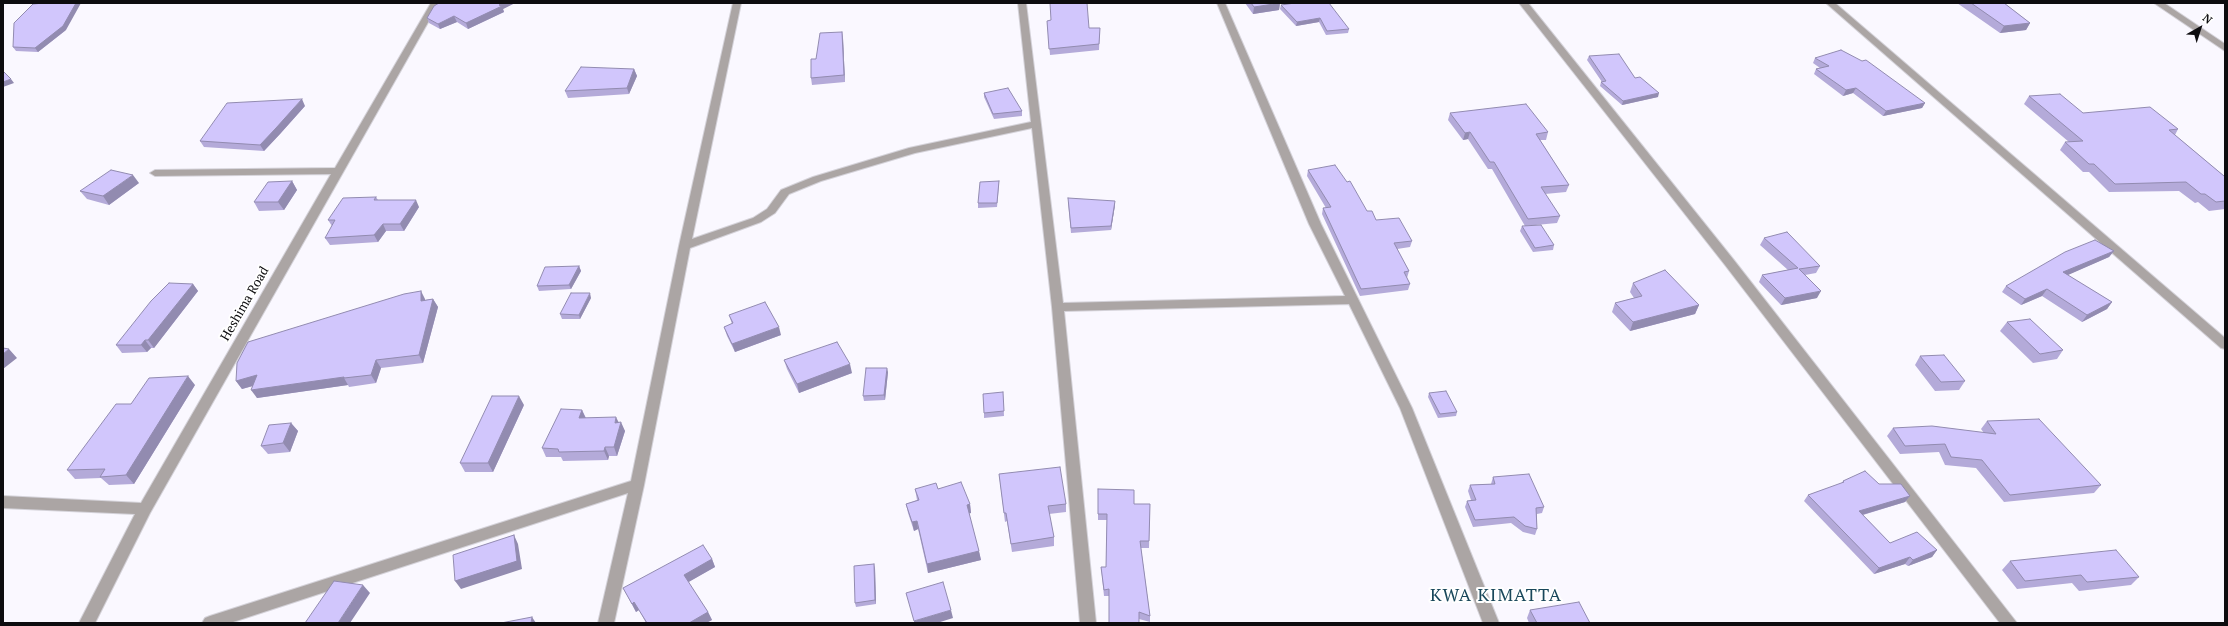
<!DOCTYPE html>
<style>
body{margin:0}
#map{position:relative;width:2228px;height:626px;overflow:hidden;background:#faf8ff;font-family:"PT Serif",serif}
canvas{display:block}
.frame{position:absolute;inset:0;border:4px solid #0d0c0f;pointer-events:none}
.north{position:absolute;left:2180px;top:8px;width:40px;height:40px;-webkit-text-stroke:3px #fff;paint-order:stroke;rotate:39deg;font-size:11px;font-weight:700;line-height:16px;text-align:center;color:#0d0c0f}
.north::after{content:'';display:block;margin:auto;width:14px;height:18px;background:#0d0c0f;clip-path:polygon(50% 0,100% 100%,50% 72%,0 100%)}
</style>
<div id="map">
<canvas width="2228" height="626"></canvas>
<div class="frame"></div>
<div class="north">N</div>
</div>
<script>
const context = document.querySelector('canvas').getContext('2d');
context.lineJoin = 'round';
function shape(rows) {
  const path = new Path2D();
  for (const r of rows) {
    path.moveTo(r[0], r[1]);
    for (let i = 2; i < r.length; i += 2) path.lineTo(r[i], r[i + 1]);
  }
  return path;
}
function strokePath(path, color, width, dash) {
  context.strokeStyle = color;
  context.lineWidth = width;
  context.lineCap = dash ? 'butt' : 'round';
  context.setLineDash(dash || []);
  context.stroke(path);
}
function paint(path, color) {
  context.fillStyle = color;
  context.fill(path, 'evenodd');
}
function label(font, color, halo, rows, align = 'center') {
  context.font = font + ' "PT Serif",serif';
  context.lineWidth = 4;
  context.setLineDash([]);
  context.textBaseline = 'middle';
  context.strokeStyle = halo;
  context.fillStyle = color;
  for (const [text, x, y, turn = 0] of rows) {
    context.save();
    context.translate(x, y);
    context.rotate((+turn || 0) * Math.PI / 180);
    context.textAlign = isNaN(turn) ? turn : align;
    if (halo) context.strokeText(text, 0, 0);
    context.fillText(text, 0, 0);
    context.restore();
  }
}
const minor = shape([
 [431,3,439,3,150,513,95,623,79,623,135,514,3,508,3,496,141,503,331,174,155,176,150,173,155,170,335,168,431,3],
 [733,3,741,3,692,239,753,218,767,209,781,190,813,177,909,148,1031,122,1018,3,1026,3,1063,303,1345,296,1309,224,1217,3,1225,3,1321,224,1412,408,1499,623,1483,623,1400,408,1349,304,1064,311,1096,623,1080,623,1052,307,1032,128,915,153,821,181,789,194,775,213,761,222,690,248,644,485,614,623,598,623,628,493,230,623,202,623,205,618,210,616,631,481,679,246,733,3],
 [1519,3,1528,3,1733,259,2017,623,2000,623,1725,265,1519,3],
 [1826,3,1835,3,2225,338,2225,349,2221,348,1826,3],
 [2154,3,2164,3,2225,44,2225,51,2154,3]
]);
const wall = shape([
 [439,3,515,3,503,9,504,12,468,29,457,22,440,29,429,23,427,18],
 [1245,3,1280,3,1279,10,1253,14],
 [1295,3,1349,29,1348,33,1326,35,1319,22,1296,26,1280,9,1281,5],
 [1957,3,2004,3,2030,23,2026,30,2000,33],
 [1047,21,1089,28,1100,28,1099,50,1050,55],
 [66,30,38,52,16,51,13,47],
 [842,32,843,38,845,82,812,85,811,78,816,59],
 [1589,56,1635,78,1658,97,1622,105,1600,86,1601,82,1602,82,1587,60],
 [1815,58,1925,103,1922,108,1883,116,1853,93,1843,96,1814,74,1816,69,1820,68,1813,63],
 [634,69,637,76,629,94,568,98,565,91],
 [984,93,1022,111,1022,116,994,119,984,97],
 [2029,96,2083,113,2178,129,2175,135,2224,176,2225,176,2225,209,2209,211,2198,202,2195,203,2179,191,2109,192,2089,172,2083,172,2060,150,2065,142,2069,142,2024,104],
 [305,106,280,134,264,151,204,147,200,141],
 [1450,113,1548,132,1546,140,1540,140,1569,185,1566,192,1545,194,1560,216,1557,223,1525,226,1492,169,1488,169,1468,139,1463,140,1448,120],
 [1308,170,1367,211,1376,220,1412,241,1410,247,1397,249,1409,271,1407,278,1410,284,1408,290,1360,296,1322,214,1323,208,1326,208,1307,176],
 [292,181,297,190,284,210,259,211,254,202],
 [999,181,999,185,997,207,978,208,978,203],
 [139,183,109,205,87,199,80,191],
 [376,197,378,200,419,207,404,231,386,231,378,242,330,245,325,238,332,226,328,220],
 [1068,202,1115,205,1111,230,1071,233],
 [1522,226,1554,245,1553,250,1533,252,1520,231],
 [1764,238,1820,266,1816,273,1805,275,1817,298,1781,305,1759,282,1762,275,1788,270,1760,245],
 [2114,251,2109,257,2067,275,2112,302,2107,309,2082,322,2042,296,2021,305,2002,292,2006,286],
 [579,266,581,271,571,289,539,291,537,286],
 [1633,283,1699,305,1695,314,1630,331,1612,312,1615,303,1634,298,1630,292],
 [193,284,198,291,154,348,151,348,147,352,122,353,116,345],
 [591,298,580,319,562,319,560,314],
 [425,299,425,300,433,299,438,307,423,363,381,368,376,383,349,387,348,385,257,398,253,386,242,389,236,381],
 [729,315,781,335,735,352,727,336,724,327,732,324],
 [2007,322,2063,350,2057,359,2033,363,2000,331],
 [1920,356,1965,381,1959,390,1935,391,1915,365],
 [784,360,852,373,799,393,787,369],
 [888,372,885,400,864,401,863,396],
 [195,385,134,484,109,485,101,478,75,479,67,470,131,404],
 [1003,392,1004,416,984,418,984,413],
 [1429,393,1457,412,1456,416,1438,418,1428,397],
 [524,405,493,472,465,472,460,463],
 [582,410,586,418,619,423,625,431,617,456,609,456,608,460,563,461,561,457,546,457,542,448],
 [1987,421,2101,485,2094,493,2004,502,1976,468,1945,465,1939,452,1900,454,1887,436,1893,428,1984,433,1981,429],
 [291,423,298,431,290,452,268,454,261,446],
 [999,474,1066,504,1066,512,1049,514,1054,537,1054,546,1012,552,1007,521,1005,522],
 [1493,477,1544,507,1542,513,1537,514,1537,529,1535,535,1523,532,1511,523,1473,527,1465,507,1467,501,1471,500,1468,491,1470,485,1491,484],
 [1843,481,1879,484,1910,496,1905,502,1863,515,1890,543,1937,550,1932,557,1908,566,1905,564,1874,574,1804,501,1808,495,1841,484],
 [915,489,938,489,970,504,971,513,969,513,981,560,928,573,918,529,914,531,908,513,906,504,917,500],
 [1098,489,1134,504,1150,504,1149,548,1141,548,1150,616,1150,622,1139,619,1109,596,1104,596,1101,567,1106,567,1107,520,1098,520],
 [712,559,715,567,688,582,708,612,712,620,706,623,646,623,639,610,636,612,623,588],
 [2010,561,2139,577,2131,585,2079,591,2072,583,2017,589,2002,570],
 [875,568,876,604,856,607,855,603],
 [1530,610,1590,623,1529,623,1527,618]
]);
const shadedWall = shape([
 [76,3,81,3,66,30,38,52,35,48],
 [502,3,515,3,503,9,504,12,468,29,466,23],
 [1280,3,1279,10,1253,14,1254,7],
 [454,16,457,22,440,29,438,24],
 [1320,18,1319,22,1296,26,1297,22],
 [2030,23,2026,30,2000,33,2004,26],
 [842,32,843,38,845,82,844,75],
 [634,69,637,76,629,94,627,88],
 [11,79,14,83,3,87,3,82],
 [1856,88,1853,93,1843,96,1846,90],
 [1659,93,1658,97,1622,105,1623,101],
 [302,99,305,106,280,134,264,151,260,145],
 [1925,103,1922,108,1883,116,1886,111],
 [1470,132,1468,139,1463,140,1465,133],
 [133,175,139,183,109,205,103,196],
 [292,181,297,190,284,210,278,202],
 [416,200,419,207,404,231,400,224],
 [1115,201,1115,205,1111,230,1111,226],
 [383,224,386,231,378,242,374,235],
 [2114,251,2109,257,2059,279,2063,272],
 [579,266,581,271,571,289,569,285],
 [193,284,198,291,154,348,148,340],
 [2047,289,2042,296,2021,305,2025,299],
 [421,291,425,299,425,309,421,301],
 [1821,291,1817,298,1781,305,1785,298],
 [590,293,591,298,580,319,579,315],
 [433,299,438,307,423,363,419,355],
 [2112,302,2107,309,2082,322,2087,315],
 [1699,305,1695,314,1630,331,1633,322],
 [779,327,781,335,735,352,732,344],
 [145,340,151,348,147,352,141,345],
 [9,349,17,358,3,369,3,354],
 [376,360,381,368,376,383,371,375],
 [850,364,852,373,799,393,797,384],
 [887,368,888,372,885,400,884,395],
 [257,375,263,383,242,389,236,381],
 [188,376,195,385,134,484,126,475],
 [344,377,344,378,348,385,257,398,251,390],
 [519,396,524,405,493,472,488,463],
 [582,410,586,419,579,418],
 [616,417,620,425,615,423],
 [621,422,625,431,617,456,614,447],
 [291,423,298,431,290,452,283,443],
 [605,447,609,456,608,460,604,451],
 [1910,496,1905,502,1855,517,1859,511],
 [970,504,971,513,968,514,967,505],
 [917,521,918,529,914,531,912,522],
 [514,535,518,544,522,569,461,589,455,581],
 [1937,550,1932,557,1908,566,1913,560],
 [979,551,981,560,928,573,927,564],
 [1910,557,1905,564,1874,574,1879,568],
 [712,559,715,567,687,583,684,575],
 [874,564,875,568,876,604,875,600],
 [363,585,370,593,350,623,338,623],
 [634,602,639,610,636,612,632,604],
 [951,610,953,618,937,623,914,623,914,621],
 [708,612,712,620,706,623,689,623],
 [532,617,536,623,531,623]
]);
const building = shape([
 [44,3,76,3,63,26,35,48,13,47,14,23,33,4,44,3],
 [439,3,502,3,499,5,502,6,466,23,454,16,438,24,427,18,434,6,439,3],
 [1050,3,1087,3,1089,28,1100,28,1099,44,1049,49,1047,21,1051,20,1050,3],
 [1251,3,1280,3,1254,7,1251,3],
 [1295,3,1329,3,1349,29,1327,31,1320,18,1297,22,1281,5,1295,3],
 [1971,3,2004,3,2030,23,2004,26,1971,3],
 [842,32,844,75,811,78,811,59,816,59,820,33,842,32],
 [1841,50,1862,61,1866,60,1925,103,1886,111,1856,88,1846,90,1816,69,1829,66,1815,58,1841,50],
 [1619,54,1635,78,1640,77,1659,93,1623,101,1601,82,1606,81,1589,56,1619,54],
 [581,67,634,69,627,88,565,91,581,67],
 [3,71,11,79,3,82,3,71],
 [1008,88,1022,111,993,114,984,93,1008,88],
 [2060,94,2083,113,2150,107,2178,129,2169,130,2224,176,2225,176,2225,201,2216,202,2205,194,2201,194,2186,182,2115,184,2094,164,2089,164,2065,142,2083,141,2029,96,2060,94],
 [302,99,276,128,260,145,200,141,227,103,302,99],
 [1526,104,1548,132,1536,134,1569,185,1541,187,1560,216,1528,219,1494,162,1490,162,1470,132,1465,133,1450,113,1526,104],
 [1335,165,1347,182,1350,181,1367,211,1372,211,1376,220,1399,218,1412,241,1394,243,1409,271,1404,272,1410,284,1361,289,1323,208,1331,207,1308,170,1335,165],
 [111,170,133,175,103,196,80,191,111,170],
 [292,181,278,202,254,202,268,182,292,181],
 [999,181,997,203,978,203,980,182,999,181],
 [376,197,374,200,416,200,400,224,383,224,374,235,325,238,335,220,328,220,343,198,376,197],
 [1068,198,1115,201,1111,226,1071,228,1068,198],
 [1541,225,1554,245,1535,248,1522,226,1541,225],
 [1787,232,1820,266,1799,269,1821,291,1785,298,1762,275,1798,268,1764,238,1787,232],
 [2095,240,2114,251,2063,272,2112,302,2087,315,2047,289,2025,299,2006,286,2065,252,2095,240],
 [579,266,569,285,537,286,545,267,579,266],
 [1665,270,1699,305,1633,322,1615,303,1642,296,1633,283,1665,270],
 [169,283,193,284,148,340,145,340,141,345,116,345,151,301,169,283],
 [421,291,421,301,433,299,419,355,376,360,371,375,344,378,344,377,251,390,257,375,236,381,237,363,248,342,404,294,421,291],
 [571,293,590,293,579,315,560,314,571,293],
 [765,302,779,327,732,344,724,327,733,323,729,315,765,302],
 [2030,319,2063,350,2040,354,2007,322,2030,319],
 [837,342,850,364,797,384,784,360,837,342],
 [3,348,9,349,3,354,3,348],
 [1944,355,1965,381,1941,382,1920,356,1944,355],
 [866,368,887,368,884,395,863,396,866,368],
 [188,376,126,475,100,477,105,469,67,470,116,404,131,404,149,378,188,376],
 [1446,391,1457,412,1440,414,1429,393,1446,391],
 [1003,392,1004,411,984,413,983,394,1003,392],
 [492,396,519,396,488,463,460,463,492,396],
 [561,409,582,410,579,418,616,417,615,423,621,422,614,447,605,447,604,451,559,452,558,449,542,448,561,409],
 [2039,419,2101,485,2010,495,1982,460,1951,457,1945,444,1905,446,1893,428,1932,426,1996,434,1987,421,2039,419],
 [291,423,283,443,261,446,269,425,291,423],
 [1060,467,1066,504,1048,506,1054,537,1011,544,1006,513,1004,513,999,474,1060,467],
 [1865,471,1879,484,1901,484,1910,496,1859,511,1890,543,1917,532,1937,550,1913,560,1910,557,1879,568,1808,495,1844,482,1843,481,1865,471],
 [1529,474,1544,507,1536,508,1537,529,1525,526,1514,517,1475,520,1467,501,1476,500,1470,485,1495,484,1493,477,1529,474],
 [961,482,970,504,967,505,979,551,927,564,917,521,912,522,906,504,919,500,915,489,936,483,938,489,961,482],
 [1098,489,1134,490,1134,504,1150,504,1149,541,1140,541,1150,616,1139,612,1139,623,1109,623,1109,589,1104,590,1101,567,1106,567,1107,514,1098,514,1098,489],
 [514,535,517,561,455,581,453,555,514,535],
 [703,545,712,559,684,575,708,612,689,623,647,623,634,602,632,604,623,588,703,545],
 [2116,550,2139,577,2087,582,2081,575,2025,581,2010,561,2116,550],
 [874,564,875,600,855,603,854,566,874,564],
 [334,581,363,585,338,623,305,623,334,581],
 [943,582,951,610,914,621,906,593,943,582],
 [1579,602,1590,623,1537,623,1530,610,1579,602],
 [532,617,531,623,501,623,532,617]
]);
const streetNames = [
 ["Heshima Road",245,304,-60]
];
const nearQuarternames = [
 ["KWA KIMATTA",1496,596]
];
strokePath(minor, '#d4d2d9', 2);
paint(minor, '#aba5a4');
paint(wall, '#b4aad9');
paint(shadedWall, '#928bb0');
paint(building, '#d1c6fc');
strokePath(building, '#928bb0', 1);
label('13px', '#0d0c0f', '#fff', streetNames);
context.letterSpacing = '1px';
label('18px', '#19475b', '#fff', nearQuarternames);
context.letterSpacing = '0px';
</script>
